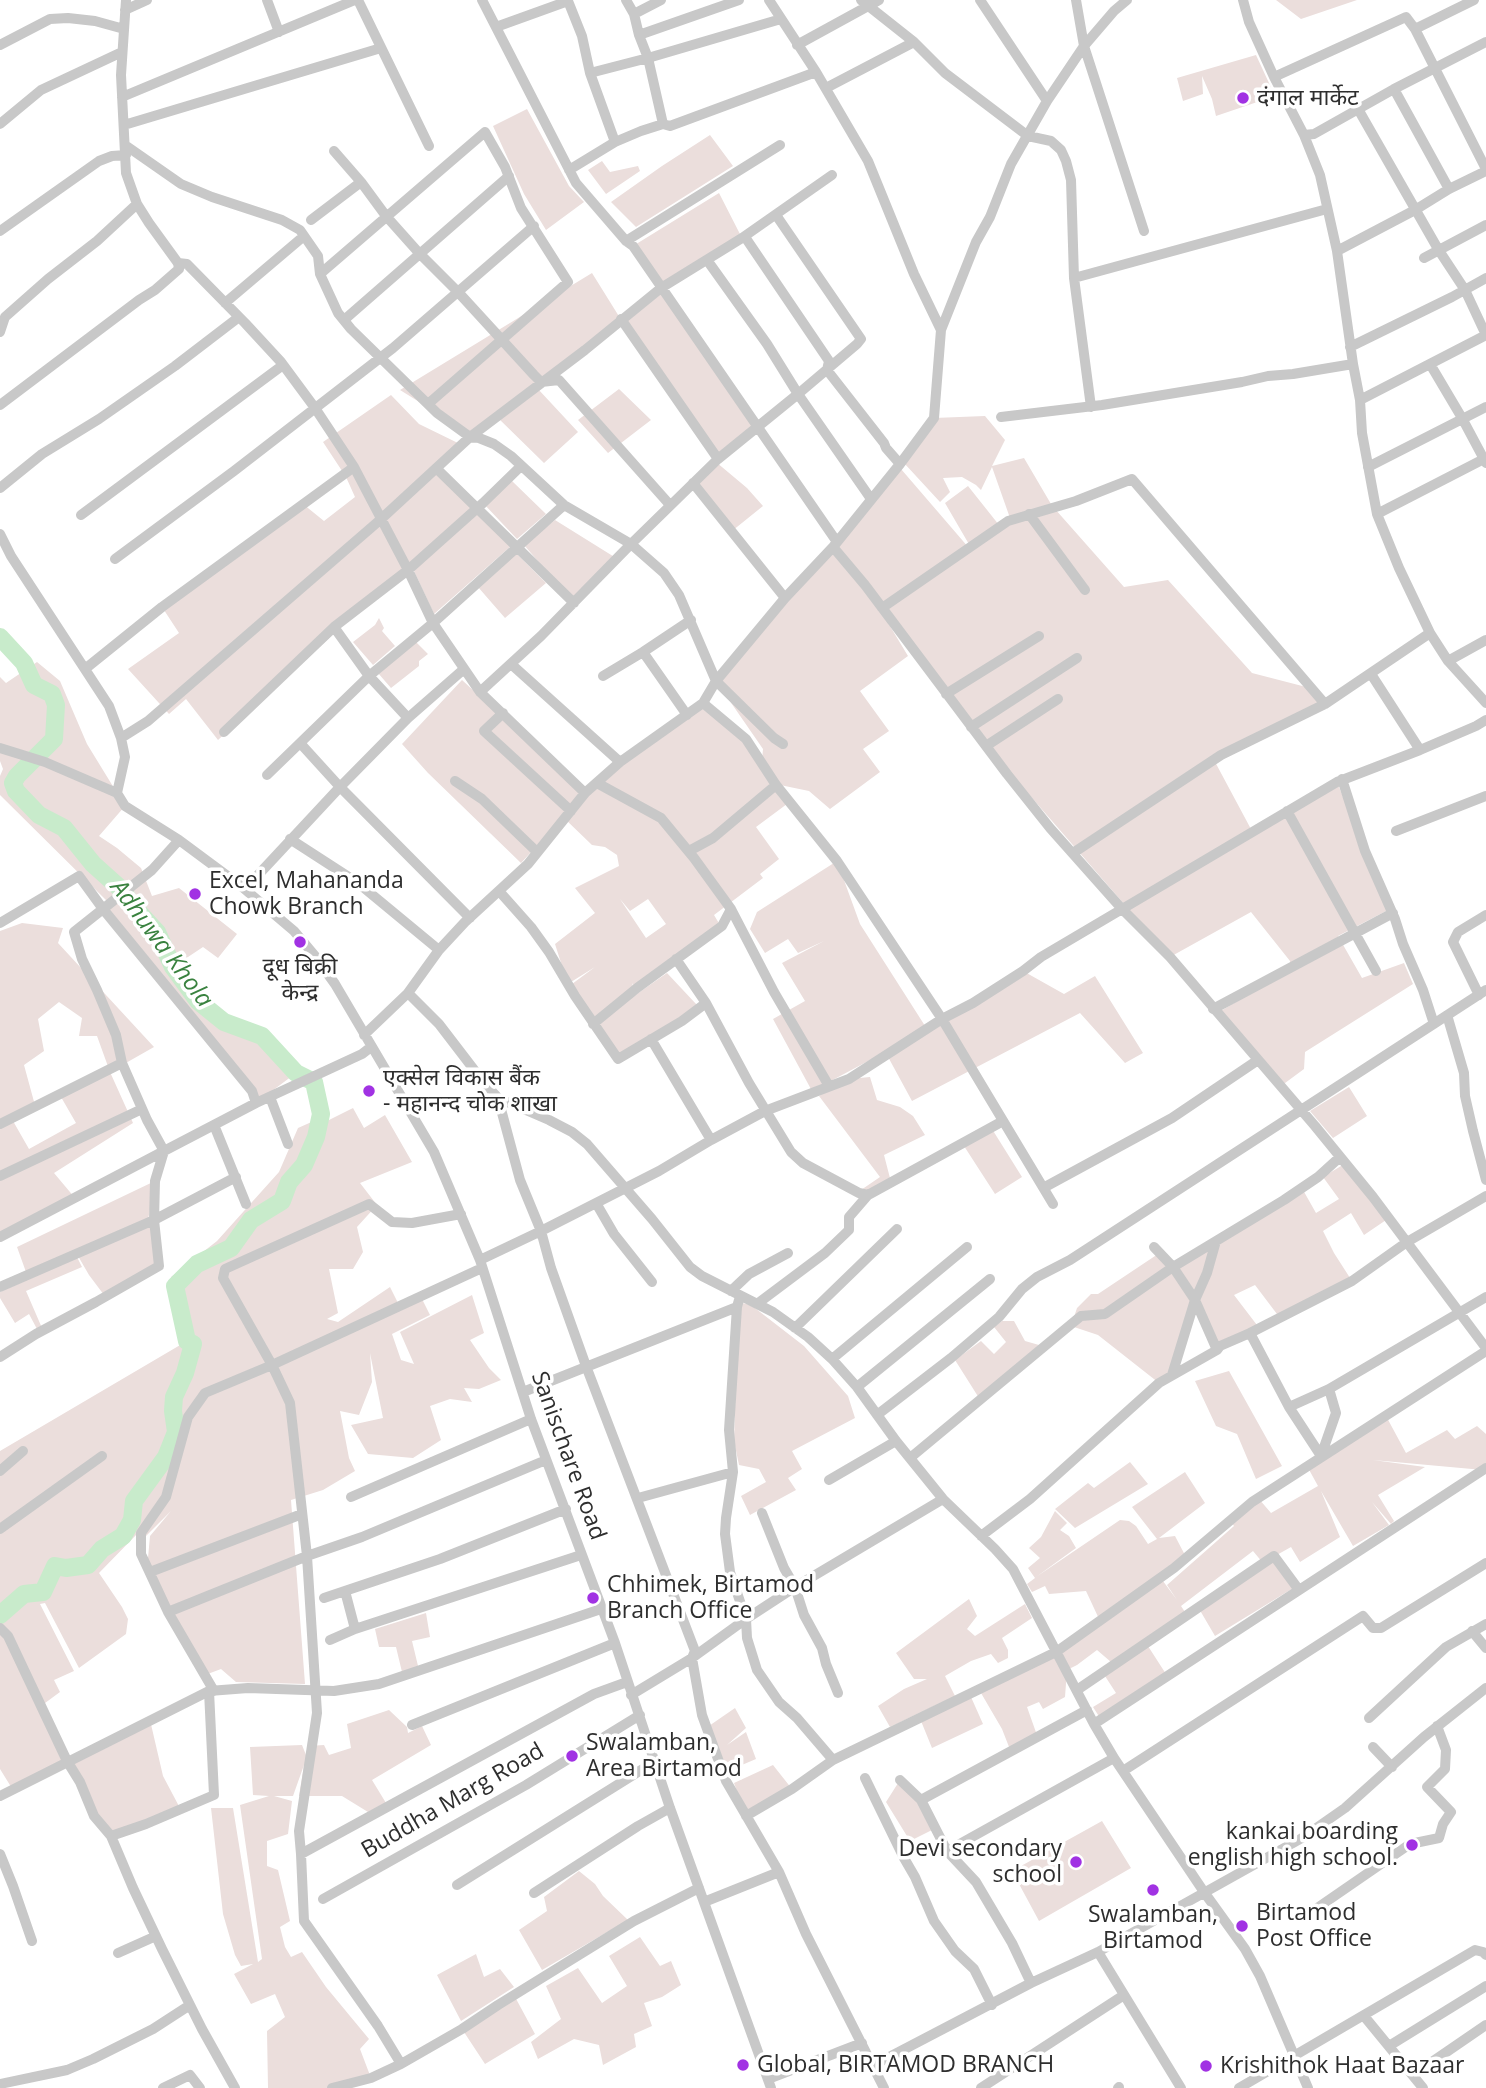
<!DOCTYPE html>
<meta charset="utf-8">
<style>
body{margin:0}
canvas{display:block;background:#fff}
</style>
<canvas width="1486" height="2088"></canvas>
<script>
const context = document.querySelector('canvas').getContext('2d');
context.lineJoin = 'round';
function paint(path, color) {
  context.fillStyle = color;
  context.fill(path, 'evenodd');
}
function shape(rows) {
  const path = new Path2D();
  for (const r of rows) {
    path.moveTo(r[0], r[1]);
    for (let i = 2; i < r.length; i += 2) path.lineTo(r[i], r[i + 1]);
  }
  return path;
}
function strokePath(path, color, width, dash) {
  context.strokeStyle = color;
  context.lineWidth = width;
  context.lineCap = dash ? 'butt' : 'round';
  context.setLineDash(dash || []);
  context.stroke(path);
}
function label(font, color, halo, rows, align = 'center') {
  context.font = font + ' "Open Sans","Noto Sans Devanagari",sans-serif';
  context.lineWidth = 7;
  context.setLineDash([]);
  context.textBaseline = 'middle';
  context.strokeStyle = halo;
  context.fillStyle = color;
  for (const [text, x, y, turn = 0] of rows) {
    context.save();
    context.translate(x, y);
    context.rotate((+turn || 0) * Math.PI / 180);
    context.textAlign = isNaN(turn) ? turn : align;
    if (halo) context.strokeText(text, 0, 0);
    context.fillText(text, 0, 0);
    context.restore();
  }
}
const green = shape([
 [1276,0,1357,0,1301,19],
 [1256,55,1275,96,1216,116,1212,99,1202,76,1203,94,1183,101,1177,78],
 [527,109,569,186,584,202,546,230,524,194,493,126],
 [710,135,733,166,636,227,611,202,662,166],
 [602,161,610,172,638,166,640,171,606,194,588,170],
 [719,193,742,238,662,288,758,425,716,462,747,488,763,506,732,531,693,483,715,461,621,319,538,389,578,432,544,463,497,417,470,437,437,413,400,390,592,273,620,318,661,288,633,246],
 [619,389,651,420,608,453,578,420],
 [391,395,419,424,462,445,436,468,511,546,434,614,413,569,397,576,218,740,186,699,169,714,128,669,179,633,162,607,303,504,324,521,355,497,346,477,323,442],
 [985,416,1005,440,992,466,1024,458,1051,504,1010,518,992,467,981,490,976,485,962,477,943,478,950,492,940,502,904,463,934,418],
 [901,469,969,548,999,528,1055,509,1124,587,1168,580,1252,673,1310,688,1325,704,1214,760,1252,831,1337,782,1388,910,1338,936,1362,978,1404,963,1413,984,1305,1052,1304,1069,1281,1086,1219,1012,1290,970,1290,961,1251,912,1170,957,987,746,870,593,908,656,860,691,889,731,863,749,880,772,830,809,809,791,780,785,791,801,756,827,779,859,760,874,763,878,714,915,720,925,634,986,632,983,633,986,594,1020,572,984,595,967,571,982,562,966,555,944,595,913,575,888,619,866,617,855,605,847,592,845,565,819,578,801,521,863,428,773,402,744,462,680,585,793,703,703,762,760,763,749,716,681],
 [620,899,630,911,648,899,666,924,646,938],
 [511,480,546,514,517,539,483,503],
 [968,486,999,525,970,546,945,503],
 [555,520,616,558,574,603,524,545],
 [515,552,546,583,505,618,478,587],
 [379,618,384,628,382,631,395,646,373,665,353,642,375,625],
 [415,641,428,654,419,661,419,666,391,688,378,673],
 [37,662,60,681,87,744,125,806,99,836,117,848,141,868,152,896,179,888,237,934,218,958,203,947,173,967,198,1001,277,1052,296,1073,256,1103,103,909,109,903,0,795,0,776,3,769,0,761,0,677,6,683],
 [837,861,860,924,927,1029,1023,971,1064,994,1095,976,1143,1053,1125,1063,1080,1013,912,1101,887,1055,917,1035,812,1091,773,1019,805,1001,782,963,824,941,798,953,788,939,765,953,750,929,757,912],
 [22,923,63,928,58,943,154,1047,110,1072,133,1123,54,1173,75,1198,0,1237,0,931],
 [59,1002,82,1018,79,1036,97,1036,110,1072,61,1097,76,1123,29,1149,13,1121,36,1109,24,1065,44,1051,38,1019],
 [667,973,697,1005,681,1018,616,1055,595,1023],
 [870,1077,877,1100,900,1107,913,1116,925,1135,884,1155,891,1182,868,1195,861,1190,880,1177,819,1096,849,1079],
 [1349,1087,1367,1116,1333,1138,1310,1111],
 [353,1108,364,1128,385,1115,412,1162,360,1183,377,1205,357,1227,363,1252,353,1269,329,1269,338,1313,327,1319,338,1322,390,1287,398,1303,422,1299,430,1315,392,1334,401,1360,414,1364,400,1332,472,1295,484,1333,470,1340,489,1368,501,1380,479,1389,464,1388,472,1402,450,1399,430,1406,441,1440,413,1458,368,1454,351,1425,383,1418,370,1353,372,1382,359,1415,340,1411,349,1458,355,1471,323,1490,291,1500,305,1684,236,1682,221,1669,205,1675,147,1569,150,1536,171,1511,144,1538,137,1534,99,1573,122,1607,128,1619,126,1634,79,1668,45,1603,40,1604,74,1671,54,1680,60,1692,41,1706,67,1761,150,1720,163,1776,181,1810,111,1836,67,1762,13,1790,0,1769,0,1451,187,1341,171,1277,217,1241,279,1172,298,1128,325,1116,327,1121],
 [992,1129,1022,1177,995,1194,964,1146],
 [1346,1163,1389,1218,1364,1235,1351,1213,1323,1231,1334,1253,1352,1281,1280,1318,1255,1285,1234,1295,1260,1329,1217,1348,1195,1305,1170,1372,1159,1383,1098,1335,1071,1326,1077,1308,1091,1294,1098,1294,1158,1254,1171,1271,1303,1190,1316,1213,1339,1199,1323,1177],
 [155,1181,148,1220,26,1272,17,1247],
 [150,1226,159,1266,104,1295,89,1275,78,1256],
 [77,1257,82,1267,26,1291,42,1328,37,1329,29,1314,15,1323,0,1298,0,1292],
 [742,1303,751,1305,804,1346,848,1396,855,1418,792,1451,802,1469,788,1478,796,1490,750,1515,741,1496,766,1482,759,1469,739,1465,734,1441,738,1308],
 [1002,1321,1014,1321,1025,1341,1039,1345,979,1398,955,1360,981,1341,994,1354,1006,1342,994,1327],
 [1229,1371,1282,1466,1256,1479,1237,1434,1216,1426,1195,1381],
 [1386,1416,1406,1453,1447,1430,1455,1439,1477,1426,1486,1434,1486,1468,1483,1470,1373,1460,1425,1467,1378,1495,1394,1521,1391,1524,1372,1502,1389,1525,1353,1546,1321,1491,1340,1537,1300,1562,1291,1547,1275,1556,1295,1587,1215,1636,1198,1607,1263,1563,1253,1551,1181,1606,1187,1615,1146,1643,1166,1674,1100,1718,1093,1707,1116,1693,1103,1673,1111,1662,1097,1650,1077,1665,1067,1670,1065,1697,1043,1709,1039,1702,1027,1707,1038,1738,1011,1752,1002,1729,981,1693,1100,1621,1086,1591,1049,1594,1045,1586,1032,1592,1027,1584,1035,1578,1028,1568,1040,1558,1029,1548,1041,1537,1055,1511,1067,1523,1060,1530,1069,1536,1076,1548,1036,1577,1120,1520,1129,1521,1136,1526,1148,1544,1157,1539,1132,1507,1185,1472,1205,1503,1159,1538,1175,1536,1186,1557,1160,1577,1177,1600,1167,1585,1234,1526,1230,1520,1259,1499,1271,1513,1318,1486,1307,1466],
 [1130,1462,1148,1484,1075,1528,1055,1509,1088,1483,1094,1488],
 [969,1599,977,1616,967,1629,975,1636,1025,1604,1032,1618,1002,1638,1008,1650,1008,1658,998,1663,991,1654,971,1661,945,1676,955,1696,890,1727,878,1706,904,1689,927,1679,914,1679,896,1653],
 [426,1613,430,1637,412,1641,419,1670,402,1672,396,1647,379,1647,375,1629],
 [971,1697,983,1724,932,1748,921,1721],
 [735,1708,746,1728,727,1745,746,1732,756,1759,723,1773,706,1728],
 [389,1710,407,1727,408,1733,422,1726,431,1745,372,1780,386,1803,368,1812,342,1796,299,1796,304,1765,293,1796,274,1796,292,1801,288,1834,267,1841,267,1866,278,1870,290,1921,280,1927,285,1947,291,1957,302,1952,326,1987,369,2039,360,2049,371,2078,336,2088,268,2088,267,2031,285,2017,275,1994,251,2004,234,1974,253,1964,241,1966,235,1955,223,1914,211,1808,233,1808,258,1962,262,1959,240,1805,269,1796,253,1795,250,1747,302,1745,306,1755,308,1746,324,1745,329,1755,351,1748,347,1724],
 [773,1765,792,1789,746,1816,734,1783],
 [900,1780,920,1801,934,1829,910,1841,886,1802],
 [1102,1821,1131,1868,1039,1921,1012,1871],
 [579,1871,595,1884,603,1896,628,1920,542,1970,519,1930,547,1911,544,1897],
 [640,1937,660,1966,671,1961,681,1985,662,1997,644,2003,652,2026,634,2034,636,2047,603,2065,599,2045,574,2039,538,2059,531,2042,561,2019,546,1986,578,1968,602,2003,627,1986,609,1956],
 [476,1954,484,1977,500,1969,514,1987,461,2021,437,1975],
 [514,1995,535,2034,485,2064,462,2029]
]);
const river = shape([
 [0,637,24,663,34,685,52,694,56,705,54,739,17,776,13,783,16,791,39,815,64,828,93,864,122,890,132,905,157,932,173,967,198,1001,224,1022,262,1036,296,1073,314,1082,321,1114,316,1137,304,1165,289,1182,282,1201,251,1220,231,1248,197,1264,175,1286,187,1341,193,1344,185,1373,174,1397,173,1411,176,1432,166,1457,134,1501,132,1520,123,1536,102,1549,88,1565,66,1568,55,1566,43,1592,24,1594,0,1615]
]);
const minor = shape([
 [267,0,279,32],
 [358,0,429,146],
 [482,0,576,183,626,241,633,246,837,542],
 [626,0,634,14,639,35,648,58,781,19],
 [769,0,816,72,868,161,914,274,941,330],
 [861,0,914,42,945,73,1028,136,1051,141,1061,150,1066,161,1071,180,1074,278,1091,407],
 [980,0,1047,101],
 [1076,0,1084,46,1144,231],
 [1243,0,1249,22,1274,77,1304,135,1320,175,1337,251,1353,364,1360,400,1362,433,1377,514,1399,568,1430,633,1448,661,1486,703],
 [125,10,147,0],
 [634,14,661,0],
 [496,27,568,1,582,36,590,73,615,142],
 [1415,29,1474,0],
 [639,35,739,0],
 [0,45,50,19,68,18,95,21,124,29],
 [797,45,879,0],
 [590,73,648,58,663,124],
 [1274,77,1406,17,1415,29,1486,169],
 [826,88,914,42],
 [1394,89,1449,189],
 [122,97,355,0],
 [1358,109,1438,249,1465,290,1486,335],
 [0,124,41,90,122,52],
 [124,125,381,48],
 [1304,135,1314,134,1394,89,1486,42],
 [125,145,181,184,212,197,282,220,300,230,318,256,320,274,338,313,351,329,437,413,470,437,479,438,494,444,511,456,564,505,631,544,664,573,679,595,716,681,774,738,783,744],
 [569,170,615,142,641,131,663,124,670,126,816,72],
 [361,182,386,216,419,253,458,292,534,375,541,382,559,380,670,505],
 [776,215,861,339,857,344,798,394,871,499],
 [311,220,361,182,334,151],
 [0,231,99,161,112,156,126,155],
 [745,237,829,361,827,370,884,443,886,448,900,464],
 [626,241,780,145],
 [1337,251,1415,210,1449,189,1486,171],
 [1424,258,1486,225],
 [178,263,187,264,245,323,281,362,315,408,354,467,408,570,433,623,480,692,585,793],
 [320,274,485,132,505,167,521,208,568,282,428,404],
 [1074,278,1327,209],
 [225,303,304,236],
 [621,319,718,459,798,394,767,344,707,260],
 [344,320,509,176],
 [0,332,5,317,48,279,97,241,137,204],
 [1350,347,1452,297,1486,278],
 [1430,364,1462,418,1486,463],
 [1360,400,1486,335],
 [0,405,139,300,155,290,179,269,178,263,149,223,137,204,126,173,121,75,126,0],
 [1001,417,1102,405,1242,382,1268,376,1293,374,1353,364],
 [1368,467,1486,407],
 [437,469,574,603],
 [693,483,785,598],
 [0,488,42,454,99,419,175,366,239,317],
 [1029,514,1085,590],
 [1377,514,1484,459],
 [81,515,283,365],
 [0,534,11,556,109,706,121,738,125,757,117,793],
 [833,547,865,585,1007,774,1050,828,1122,909,1170,957,1315,1126,1373,1197,1486,1348],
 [115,559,234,471,393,348,534,226],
 [882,608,1008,521,1076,501,1132,479,1325,704],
 [334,627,369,676,433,623,564,505],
 [643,652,687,715],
 [1448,661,1486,640],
 [511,664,620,762],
 [85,669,162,607,354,467],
 [1371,674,1420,750],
 [603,676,643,652,691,620],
 [480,692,541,636,631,544,718,459],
 [946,694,1039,636],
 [703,703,746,739,776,785,837,861,942,1019,1053,1204],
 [503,713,484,731,571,811],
 [408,718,369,676,300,743,340,787,408,718,464,669],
 [971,727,1077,658],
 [224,732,334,627,408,570,483,503,521,466],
 [121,738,148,721,380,520,470,437,585,350,661,288,742,238,832,175],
 [986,746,1058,699],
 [0,748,45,762,117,793,125,806,179,840,241,886,294,931,315,956,335,984,434,1152,480,1260,531,1419,615,1643,670,1808,771,2088],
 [267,775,300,743],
 [1342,779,1365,851,1395,919,1403,944,1423,990,1434,1024],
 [455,781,482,799,537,852],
 [597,783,661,818,694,858,731,909,774,992,829,1086],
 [1287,811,1376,971],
 [1396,831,1486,796],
 [290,839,358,883,439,950],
 [179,840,152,870,74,932,82,959,97,990,116,1035,122,1063,147,1120,164,1151,256,1103,362,1054,371,1047],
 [689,851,713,838,776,785],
 [1073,853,1221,755,1325,704,1430,633],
 [245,889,340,787,470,918],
 [499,891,531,927,549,952,575,996,618,1059,682,1021,706,1003],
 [0,923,79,876,103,909,252,1091,256,1103],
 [676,959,706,1003,749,1083,791,1152,803,1163,859,1193,868,1195,1003,1121],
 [408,993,439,1024,485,1084,498,1098,549,1120,572,1132,587,1144,652,1219,690,1267,702,1276,773,1312,808,1337,832,1359,857,1387,896,1441,943,1499,995,1549,1013,1569,1094,1724,1114,1758,1204,1892,1245,1949,1260,1976,1308,2088],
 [1479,995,1453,942,1458,932,1486,915],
 [1213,1009,1393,913],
 [1447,1015,1464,1073,1465,1096,1473,1131,1486,1180],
 [593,1024,637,988,722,926,731,909],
 [364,1035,408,993,439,950,465,922,528,864,585,793,620,762,703,703,716,681,785,598,833,547,900,464,934,418,941,330,976,242,990,217,1011,164,1047,101,1084,46,1114,11,1127,0],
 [651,1039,711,1140],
 [270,1097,288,1144],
 [498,1098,520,1180,541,1231,551,1268,586,1366,695,1651,692,1658],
 [0,1124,122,1063],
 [214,1125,246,1204],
 [0,1176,142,1109],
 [1045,1187,1172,1118,1258,1060],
 [596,1203,614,1234,652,1282],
 [0,1237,164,1151],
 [1154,1247,1173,1267,1195,1300],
 [480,1260,541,1231,659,1171,711,1140,765,1111,849,1079,942,1019,973,1003,1023,971,1041,957,1337,782,1420,750,1476,726,1486,720],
 [0,1287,154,1220,236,1177],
 [731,1291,749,1274,788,1253],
 [740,1296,737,1307,729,1430,733,1472,726,1518,725,1534,730,1572,746,1619,747,1638,757,1670,779,1702,797,1718,833,1760],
 [1195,1300,1207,1273,1216,1241],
 [757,1304,825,1253,849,1230,849,1217,868,1195],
 [795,1328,897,1229],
 [1250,1333,1289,1407,1321,1456,1336,1413,1329,1389,1289,1407],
 [0,1357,36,1334,96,1302,159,1266,154,1220,155,1181,164,1151],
 [832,1359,967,1247],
 [1172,1375,1195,1300,1217,1350],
 [857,1387,990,1279],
 [1329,1389,1486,1297],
 [523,1392,737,1307],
 [877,1415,951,1358,999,1317,1022,1289,1037,1277,1070,1260,1486,990],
 [910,1458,1081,1316,1105,1314,1173,1267,1284,1200,1318,1177,1340,1157],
 [0,1471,23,1451],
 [829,1480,896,1441],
 [351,1497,531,1419],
 [638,1498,733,1472],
 [762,1513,784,1568,795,1587,804,1615,822,1648,826,1664,838,1693],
 [0,1529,102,1456],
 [981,1536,1030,1499,1159,1383,1217,1350,1220,1346,1250,1333,1352,1281,1407,1242,1486,1196],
 [150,1572,302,1514],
 [345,1591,355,1629],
 [324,1598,440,1559,566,1509],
 [168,1612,307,1556,362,1537,546,1460],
 [0,1628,8,1636,67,1761,80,1782,94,1816,111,1836,133,1888,162,1949,202,2029,235,2088],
 [1472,1631,1486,1648],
 [330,1640,355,1629,581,1555],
 [692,1658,746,1619,795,1587,943,1499],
 [1077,1690,1274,1556,1299,1590],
 [214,1691,168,1612,141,1554,141,1533,166,1497,188,1417,205,1393,272,1365,482,1268],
 [631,1695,692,1658,702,1715,726,1781,779,1872,806,1934,884,2088],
 [1369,1718,1446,1647,1486,1624],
 [1094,1724,1486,1468],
 [412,1725,615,1643],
 [1373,1747,1392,1767],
 [1123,1771,1363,1616,1373,1628,1381,1628,1486,1563],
 [865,1778,904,1858,915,1877,934,1921,955,1951,974,1969,992,2005],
 [900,1780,921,1800,947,1851,976,1882,1012,1943,1031,1983],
 [0,1796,209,1691,248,1688,334,1691,379,1684,601,1609],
 [921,1800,1087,1710],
 [746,1816,792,1789,833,1760,1056,1652,1174,1568,1252,1502,1486,1351],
 [111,1836,146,1824,214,1795,209,1691],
 [947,1851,1114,1758],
 [0,1854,13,1886,32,1941],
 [301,1854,594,1694,627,1682],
 [457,1885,654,1762],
 [534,1893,638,1826,670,1808],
 [323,1899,526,1785,640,1715],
 [704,1902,779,1872],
 [1307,1915,1410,1844,1439,1838,1443,1824,1451,1812,1427,1787,1445,1769,1446,1750,1437,1726],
 [1098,1952,1181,2088],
 [118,1953,156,1936],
 [1364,2016,1423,2088],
 [1389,2046,1486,1986],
 [401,2064,378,2026,304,1921,301,1854,299,1831,317,1713,307,1556,290,1403,272,1365,223,1278,225,1269,369,1204,392,1222,412,1223,461,1214],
 [874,2065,1031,1983,1098,1952,1302,1838,1345,1808,1424,1737,1486,1688],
 [1413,2075,1486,2025],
 [768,2079,862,2043],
 [0,2084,67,2070,93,2059,153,2029,190,2005],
 [163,2088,190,2075,200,2088],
 [332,2088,371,2078,401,2064,462,2029,498,2005,634,1921,699,1888],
 [981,2088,1124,1995],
 [1118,2088,1119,2087],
 [1239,2088,1475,1950,1483,1952,1486,1955]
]);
const markers = [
 [1243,98,7,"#a132e3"],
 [195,894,7,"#a132e3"],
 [300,942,7,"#a132e3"],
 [369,1091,7,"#a132e3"],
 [593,1598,7,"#a132e3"],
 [572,1756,7,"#a132e3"],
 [1412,1845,7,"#a132e3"],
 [1076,1862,7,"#a132e3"],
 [1153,1890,7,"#a132e3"],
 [1242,1926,7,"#a132e3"],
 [743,2065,7,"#a132e3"],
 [1206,2066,7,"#a132e3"]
];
const poiNames = [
 ["दंगाल मार्केट",1257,98],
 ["Excel, Mahananda",209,881],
 ["Chowk Branch",209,907],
 ["दूध बिक्री",300,967,"center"],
 ["केन्द्र",300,993,"center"],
 ["एक्सेल विकास बैंक",383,1078],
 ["- महानन्द चोक शाखा",383,1104],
 ["Chhimek, Birtamod",607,1585],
 ["Branch Office",607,1611],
 ["Swalamban,",586,1743],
 ["Area Birtamod",586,1769],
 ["kankai boarding",1398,1832,"right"],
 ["english high school.",1398,1858,"right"],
 ["Devi secondary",1062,1849,"right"],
 ["school",1062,1875,"right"],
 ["Birtamod",1256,1913],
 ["Post Office",1256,1939],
 ["Swalamban,",1153,1915,"center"],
 ["Birtamod",1153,1941,"center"],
 ["Global, BIRTAMOD BRANCH",757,2065],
 ["Krishithok Haat Bazaar",1220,2066]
];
const streetNames = [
 ["Sanischare Road",568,1456,70],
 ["Buddha Marg Road",453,1801,-30]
];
const waterNames = [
 ["Adhuwa Khola",161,944,53]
];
paint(green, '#ebdedc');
strokePath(river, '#c8ebcb', 18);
strokePath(minor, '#c8c8c8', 10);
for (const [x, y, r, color] of markers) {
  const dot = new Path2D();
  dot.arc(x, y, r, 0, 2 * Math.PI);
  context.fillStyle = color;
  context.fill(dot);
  strokePath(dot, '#fff', 2.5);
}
label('23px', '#2e2e2e', '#fff', poiNames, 'left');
label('23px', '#2e2e2e', '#fff', streetNames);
label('italic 24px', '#39823f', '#fff', waterNames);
</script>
